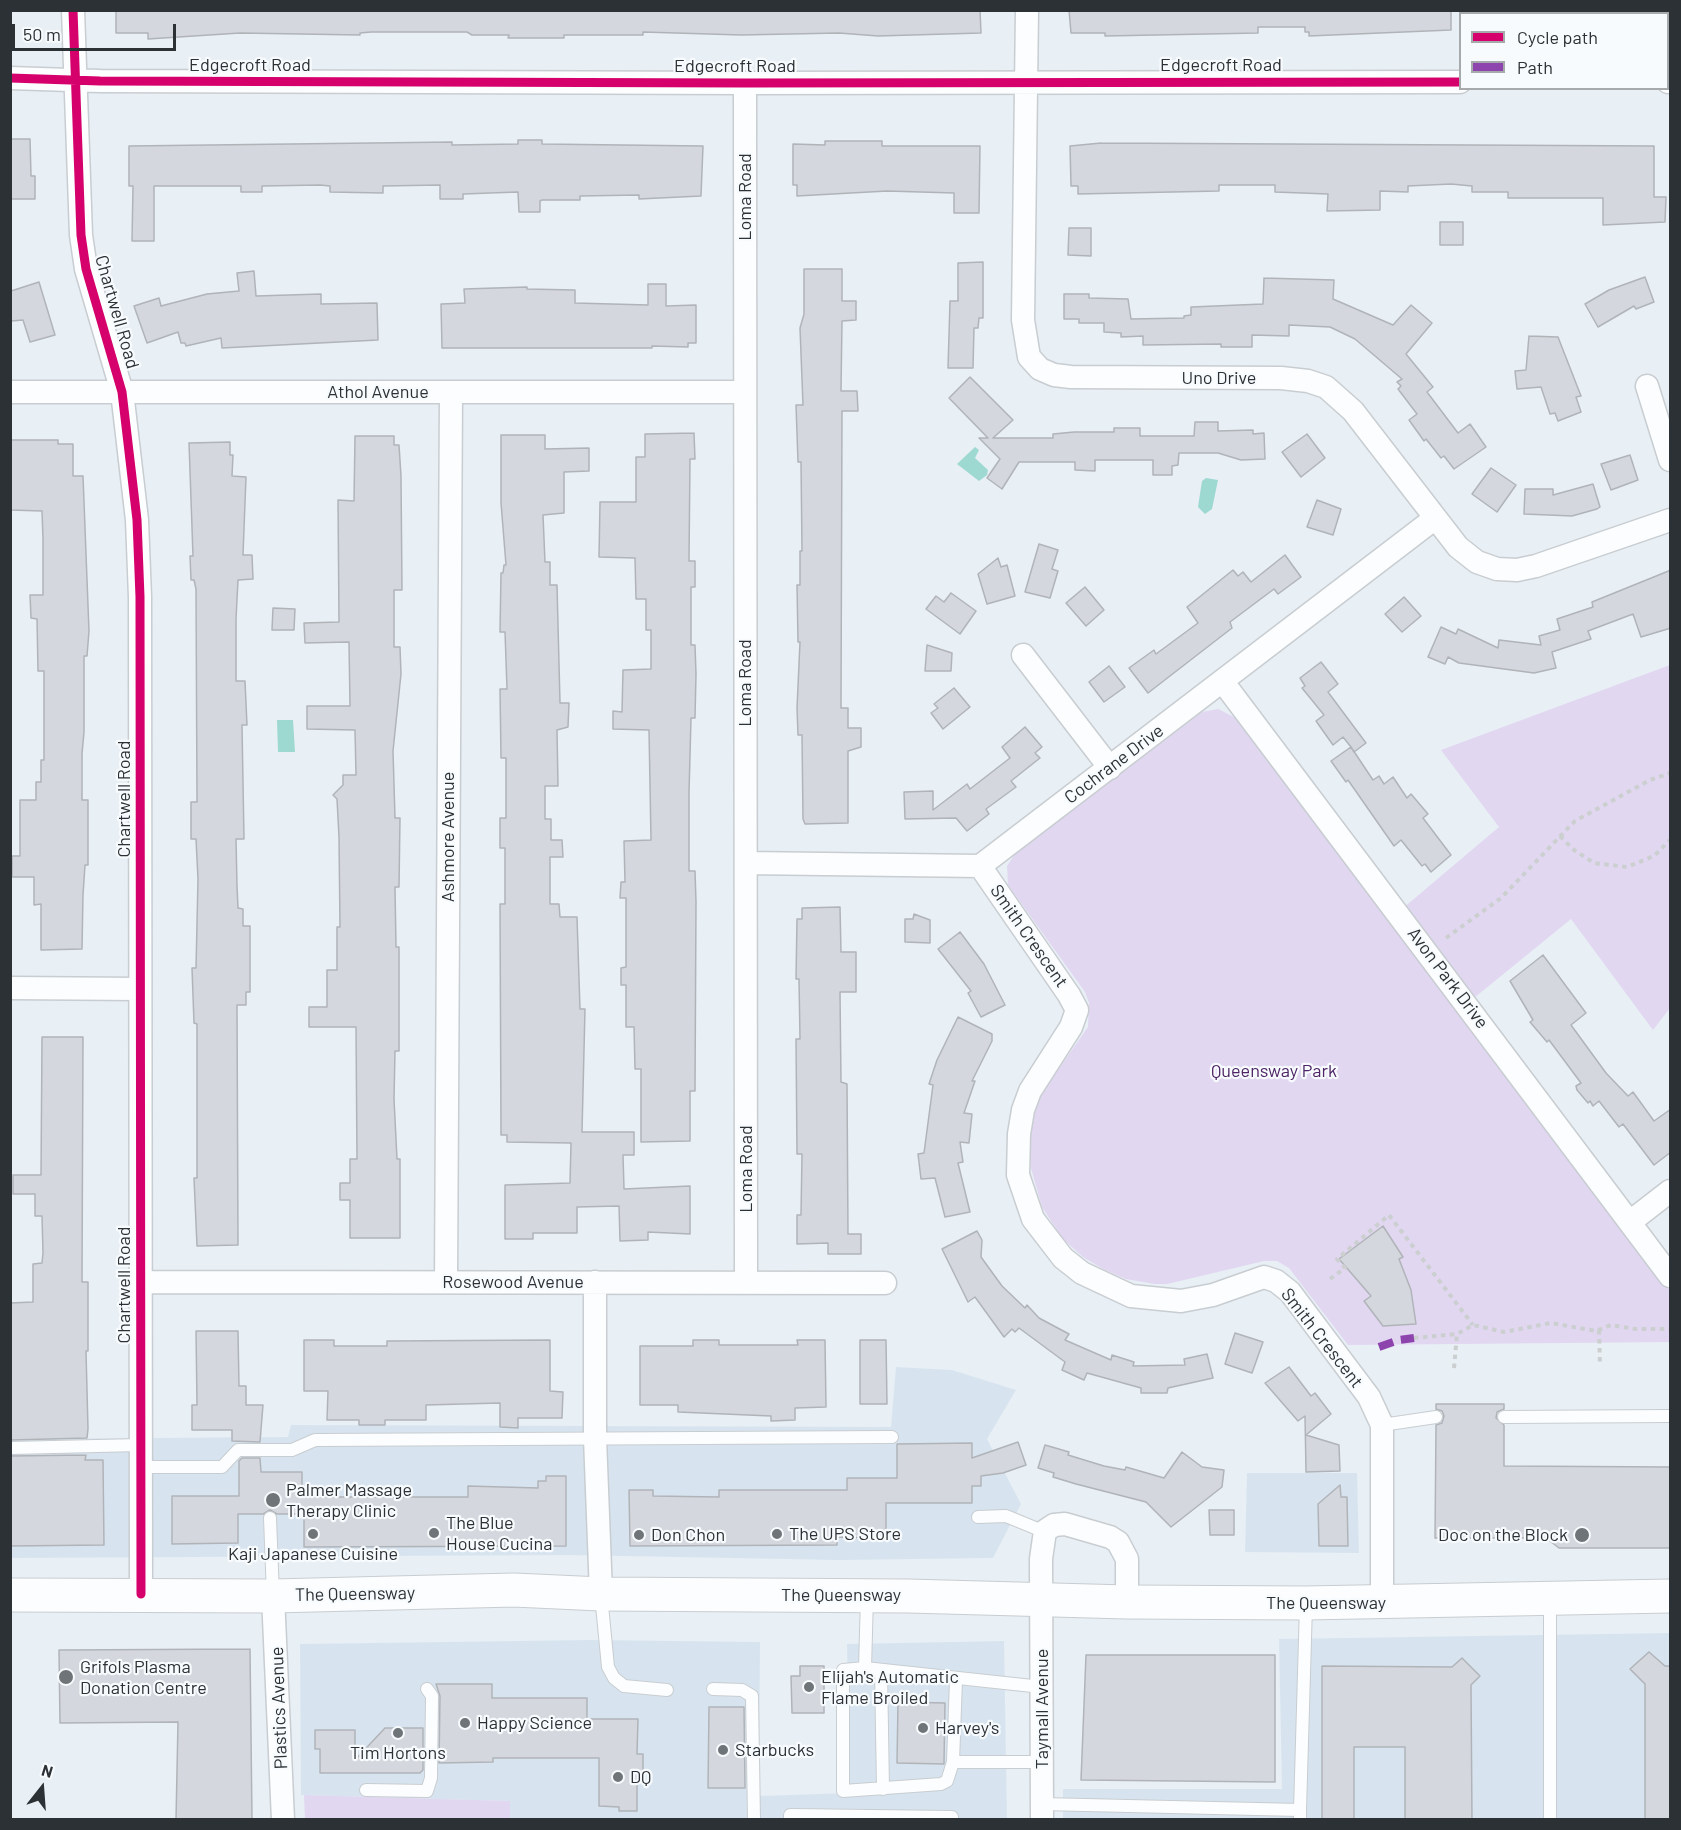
<!DOCTYPE html>
<style>
body{margin:0}
#map{position:relative;width:1681px;height:1830px;overflow:hidden;background:#e8eff5;font-family:Barlow,sans-serif}
canvas{display:block}
.frame{position:absolute;inset:0;border:12px solid #2c3135;pointer-events:none}
.legend{position:absolute;left:1459px;top:12px;width:210px;height:78px;box-sizing:border-box;background:#f8fbfd;border:2px solid #a6aaad;margin:0;padding:8px 10px;list-style:none;font-size:18px;color:#2c3135}
.legend li{display:flex;align-items:center;gap:12px;height:30px}
.legend b{width:30px;border:2px solid #a6aaad}
.north{position:absolute;left:12px;top:1758px;width:60px;height:60px;-webkit-text-stroke:4px #f8fbfd;paint-order:stroke;rotate:17deg;font-size:16px;font-weight:700;line-height:24px;text-align:center;color:#2c3135}
.north::after{content:'';display:block;margin:auto;width:21px;height:27px;background:#2c3135;clip-path:polygon(50% 0,100% 100%,50% 72%,0 100%)}
.scale{position:absolute;left:12px;top:24px;width:164px;height:27px;box-sizing:border-box;border:3px solid #2c3135;border-top:0;padding-left:8px;font-size:18px;line-height:21px;white-space:nowrap;color:#2c3135;-webkit-text-stroke:4px #f8fbfd;paint-order:stroke}
</style>
<div id="map">
<canvas width="1681" height="1830"></canvas>
<div class="frame"></div>
<ul class="legend">
<li><b style="height:8px;background:#d6006c"></b>Cycle path</li>
<li><b style="height:8px;background:#8e44ad"></b>Path</li>
</ul>
<div class="north">N</div>
<div class="scale">50 m</div>
</div>
<script>
const context = document.querySelector('canvas').getContext('2d');
context.lineJoin = 'round';
function paint(path, color) {
  context.fillStyle = color;
  context.fill(path, 'evenodd');
}
function shape(rows) {
  const path = new Path2D();
  for (const r of rows) {
    path.moveTo(r[0], r[1]);
    for (let i = 2; i < r.length; i += 2) path.lineTo(r[i], r[i + 1]);
  }
  return path;
}
function strokePath(path, color, width, dash) {
  context.strokeStyle = color;
  context.lineWidth = width;
  context.lineCap = dash ? 'butt' : 'round';
  context.setLineDash(dash || []);
  context.stroke(path);
}
function label(font, color, halo, rows, align = 'center') {
  context.font = font + ' Barlow,sans-serif';
  context.lineWidth = 4.5;
  context.setLineDash([]);
  context.textBaseline = 'middle';
  context.strokeStyle = halo;
  context.fillStyle = color;
  for (const [text, x, y, turn = 0] of rows) {
    context.save();
    context.translate(x, y);
    context.rotate((+turn || 0) * Math.PI / 180);
    context.textAlign = isNaN(turn) ? turn : align;
    if (halo) context.strokeText(text, 0, 0);
    context.fillText(text, 0, 0);
    context.restore();
  }
}
const built = shape([
 [896,1367,952,1370,1016,1390,987,1439,1021,1504,993,1558,839,1560,569,1555,11,1558,10,1439,288,1437,291,1425,891,1427],
 [1247,1473,1357,1473,1359,1553,1245,1552],
 [1670,1633,1670,1819,1063,1820,1063,1789,1282,1789,1279,1639],
 [590,1640,760,1642,759,1796,850,1793,847,1644,1004,1641,1007,1819,510,1820,510,1801,301,1795,300,1644]
]);
const green = shape([
 [1670,665,1670,1008,1653,1030,1571,919,1458,1011,1670,1291,1670,1342,1348,1345,1289,1268,1277,1261,1264,1261,1167,1284,1155,1284,1126,1279,1105,1270,1083,1257,1062,1238,1042,1207,1031,1168,1029,1137,1036,1101,1088,1027,1089,1003,1085,992,1008,885,1007,866,1015,854,1202,712,1218,709,1234,717,1389,920,1499,827,1441,750],
 [304,1795,510,1801,510,1819,305,1819]
]);
const water = shape([
 [975,447,979,450,975,458,988,470,987,475,979,481,957,464],
 [1206,478,1218,480,1212,509,1205,514,1198,507,1202,481],
 [277,720,293,720,295,752,278,752]
]);
const building = shape([
 [116,10,980,10,981,33,878,36,839,33,741,35,643,32,643,35,564,35,564,38,508,38,509,35,472,35,467,32,371,32,360,33,360,35,240,33,148,39,148,33,116,33,116,10],
 [1069,10,1451,10,1451,30,1309,36,1309,32,1305,32,1305,27,1258,27,1258,33,1105,36,1105,33,1071,33,1069,10],
 [10,139,30,139,31,176,35,176,35,199,10,199,10,139],
 [518,140,542,140,542,144,703,146,701,196,639,199,639,195,580,196,580,200,542,200,540,201,540,212,519,212,518,192,463,194,463,199,440,199,440,185,383,186,383,193,330,192,330,186,320,185,262,186,262,192,241,192,241,186,154,186,154,241,132,241,133,186,129,186,129,146,452,142,452,145,518,144,518,140],
 [825,141,882,141,882,146,980,146,979,213,954,213,954,193,887,191,797,196,797,185,793,185,793,144,825,145,825,141],
 [1101,143,1654,146,1654,197,1666,197,1665,222,1603,225,1603,198,1508,198,1508,192,1472,192,1472,186,1451,184,1408,186,1408,192,1380,191,1380,210,1327,211,1328,194,1275,192,1275,185,1219,185,1219,191,1078,194,1078,186,1071,186,1070,146,1101,143],
 [1440,222,1463,222,1463,245,1440,245,1440,222],
 [1069,228,1091,228,1091,256,1068,255,1069,228],
 [983,262,983,318,979,318,978,328,974,328,973,368,948,368,950,301,958,301,958,263,983,262],
 [804,269,842,269,842,301,856,301,856,320,842,321,841,391,857,391,858,411,842,411,841,708,848,708,848,728,861,728,861,747,848,751,848,823,805,824,803,819,802,735,798,735,797,708,800,642,798,642,797,585,800,585,800,551,802,551,801,462,798,462,796,405,803,405,800,328,804,314,804,269],
 [254,271,256,296,321,294,321,304,377,303,378,340,222,348,221,338,186,346,185,343,181,343,178,332,147,343,134,306,159,298,161,306,207,294,239,291,237,273,254,271],
 [1645,277,1654,302,1636,309,1634,306,1598,327,1585,304,1609,290,1645,277],
 [1264,278,1334,280,1333,299,1393,325,1411,305,1432,323,1406,354,1433,387,1427,392,1458,433,1470,424,1486,447,1454,469,1444,456,1441,458,1426,439,1424,441,1409,420,1417,414,1398,389,1401,386,1397,382,1402,379,1355,339,1330,327,1289,325,1289,336,1252,335,1252,347,1221,347,1221,344,1143,345,1143,336,1121,337,1121,333,1104,332,1104,323,1079,323,1079,319,1064,319,1064,294,1089,294,1089,298,1128,299,1131,319,1184,318,1184,316,1191,315,1191,307,1263,304,1264,278],
 [39,282,55,335,30,342,23,320,11,321,11,291,39,282],
 [648,284,666,284,666,306,696,305,696,343,688,343,688,347,652,346,652,348,442,348,441,304,465,303,464,289,527,287,527,289,575,290,575,303,648,305,648,284],
 [1529,336,1558,337,1581,396,1576,397,1581,412,1558,421,1555,413,1550,414,1541,387,1517,389,1515,371,1526,370,1529,336],
 [970,377,1013,420,993,438,1053,438,1053,434,1074,432,1114,432,1114,428,1140,428,1140,436,1194,436,1195,422,1218,422,1218,431,1253,430,1253,434,1264,433,1265,459,1241,460,1218,453,1179,453,1178,465,1172,466,1172,475,1153,475,1153,460,1095,460,1095,471,1075,470,1075,462,1019,462,1002,489,987,478,1000,459,979,438,988,438,949,398,970,377],
 [694,433,695,459,690,459,689,561,695,561,695,587,691,587,691,645,695,645,696,674,695,718,691,718,689,793,689,871,695,871,696,902,695,1091,690,1091,690,1141,641,1142,641,1069,635,1069,634,1027,626,1027,626,985,621,985,621,968,626,967,626,898,620,898,621,882,625,882,624,841,651,840,649,730,613,729,613,711,622,712,623,670,651,669,651,630,646,630,646,599,636,599,635,558,599,557,600,502,636,502,636,457,645,457,645,434,694,433],
 [1307,434,1325,458,1301,477,1282,452,1307,434],
 [501,435,545,435,545,449,589,448,589,471,564,472,564,513,543,515,545,562,550,562,550,585,557,585,560,703,569,703,568,727,557,730,558,786,545,786,545,819,551,819,551,840,562,840,563,857,550,857,550,904,559,904,560,917,577,917,580,1009,585,1009,582,1132,634,1132,634,1155,623,1155,624,1189,690,1186,690,1234,648,1232,648,1240,620,1241,619,1206,577,1207,577,1233,533,1233,533,1239,505,1239,505,1185,570,1183,571,1143,507,1142,507,1135,501,1135,500,904,505,904,505,848,500,848,500,818,506,818,506,758,501,758,500,689,507,689,505,632,500,632,501,573,503,573,504,565,506,565,501,503,501,435],
 [355,436,394,436,394,445,399,445,401,476,402,590,394,590,394,647,400,647,401,674,393,751,395,818,400,818,399,887,395,887,396,947,399,947,399,1051,395,1051,394,1099,397,1159,400,1159,400,1238,350,1238,350,1200,340,1200,340,1183,350,1183,350,1159,357,1159,356,1027,309,1027,309,1007,327,1007,327,970,337,970,337,927,340,927,339,837,337,799,333,795,343,785,343,775,356,775,355,730,307,729,307,706,350,706,349,642,305,643,304,623,339,622,338,500,354,501,355,436],
 [10,440,58,440,58,444,73,444,73,476,83,476,89,631,87,656,84,656,84,732,82,754,82,800,88,800,88,865,85,865,83,895,82,949,41,950,41,904,34,905,34,877,12,877,12,856,20,856,20,800,36,800,36,782,41,782,41,760,44,760,44,671,38,671,37,619,31,618,30,595,43,595,43,539,42,511,10,510,10,440],
 [230,442,230,455,233,455,232,476,246,477,243,555,252,555,253,579,238,580,236,619,236,681,245,681,247,725,242,725,244,839,236,839,237,886,238,908,243,909,243,926,250,926,250,992,246,992,246,1005,237,1005,238,1245,197,1246,194,1178,197,1178,197,1024,194,1023,192,968,196,968,198,879,196,839,191,839,191,802,197,802,196,589,194,580,191,580,190,556,193,556,189,443,230,442],
 [1630,455,1638,480,1611,490,1601,464,1630,455],
 [1491,468,1516,485,1497,512,1472,494,1491,468],
 [1593,484,1600,507,1597,509,1572,516,1524,514,1525,489,1553,489,1553,495,1593,484],
 [1317,500,1341,509,1333,535,1307,527,1317,500],
 [1039,544,1058,550,1052,569,1058,571,1050,598,1025,592,1039,544],
 [1285,555,1301,577,1278,594,1274,589,1230,622,1232,628,1148,693,1129,668,1154,650,1156,654,1198,623,1187,607,1233,570,1238,576,1243,572,1251,582,1285,555],
 [998,558,1001,567,1007,565,1015,596,987,604,978,574,998,558],
 [1671,570,1671,628,1641,637,1633,614,1588,631,1591,639,1552,652,1556,668,1534,673,1459,663,1448,657,1445,664,1428,657,1441,627,1456,634,1458,629,1498,648,1499,640,1541,645,1539,636,1560,630,1557,619,1593,607,1592,602,1671,570],
 [1085,587,1104,610,1086,626,1066,603,1085,587],
 [951,593,976,611,960,634,926,609,936,596,944,602,951,593],
 [1404,597,1421,616,1402,632,1385,614,1404,597],
 [273,608,295,609,294,630,272,630,273,608],
 [927,645,952,653,951,671,925,671,927,645],
 [1321,662,1338,684,1328,692,1366,743,1354,752,1351,747,1373,780,1379,776,1384,784,1393,777,1407,798,1411,794,1428,814,1423,818,1451,855,1431,872,1425,864,1422,866,1401,840,1394,846,1348,780,1346,782,1331,761,1351,747,1343,737,1333,745,1316,721,1324,715,1302,688,1305,686,1300,678,1321,662],
 [1109,666,1125,687,1104,702,1089,682,1109,666],
 [954,688,970,707,943,729,931,713,938,708,934,704,954,688],
 [1025,727,1042,747,1035,753,1040,758,1011,781,1016,787,986,809,989,814,967,831,956,818,905,819,904,792,933,791,933,810,967,784,970,789,1010,758,1002,747,1025,727],
 [840,907,841,952,856,952,856,992,840,992,841,1082,847,1084,848,1234,861,1234,861,1254,828,1254,828,1243,797,1244,797,1215,801,1215,802,1154,797,1154,796,1039,800,1039,799,979,796,979,797,919,802,919,802,908,840,907],
 [914,914,930,920,930,943,905,942,905,919,913,919,914,914],
 [960,932,984,964,1005,1005,981,1017,968,993,971,991,938,949,960,932],
 [1543,955,1586,1013,1571,1025,1606,1073,1628,1096,1633,1092,1654,1121,1671,1109,1671,1152,1654,1165,1623,1124,1619,1127,1599,1101,1593,1106,1590,1101,1588,1103,1577,1090,1576,1086,1581,1083,1549,1040,1547,1042,1530,1022,1533,1020,1510,981,1543,955],
 [958,1017,992,1034,992,1041,972,1081,975,1081,964,1113,972,1114,969,1143,960,1142,963,1162,958,1163,970,1212,945,1217,935,1178,921,1179,918,1154,924,1153,933,1085,929,1084,937,1060,958,1017],
 [42,1037,83,1037,82,1282,88,1282,88,1351,86,1351,88,1429,87,1438,11,1440,10,1303,33,1302,33,1264,42,1263,43,1253,42,1216,35,1216,35,1194,13,1194,13,1175,41,1175,42,1037],
 [1383,1226,1403,1257,1399,1259,1411,1290,1416,1324,1383,1326,1364,1301,1371,1296,1339,1259,1383,1226],
 [977,1231,982,1240,981,1257,1002,1286,1025,1308,1027,1305,1039,1318,1069,1334,1065,1340,1111,1360,1112,1355,1134,1362,1133,1366,1185,1365,1184,1359,1207,1354,1213,1378,1168,1388,1167,1393,1141,1393,1141,1388,1087,1373,1084,1380,1062,1370,1065,1362,1019,1328,1015,1332,1012,1329,1004,1337,975,1297,968,1302,942,1249,977,1231],
 [196,1331,238,1331,239,1386,246,1386,246,1405,263,1405,260,1442,232,1441,232,1430,192,1430,192,1405,197,1405,196,1331],
 [1235,1333,1263,1342,1252,1373,1225,1364,1235,1333],
 [304,1340,334,1340,334,1346,387,1346,387,1341,550,1340,550,1391,563,1392,562,1418,518,1418,518,1428,500,1427,500,1403,426,1405,426,1420,385,1420,385,1425,359,1425,359,1420,327,1420,328,1391,304,1391,304,1340],
 [693,1340,719,1340,719,1345,798,1345,797,1340,825,1340,826,1407,795,1408,795,1420,771,1421,771,1416,678,1412,678,1405,640,1405,640,1346,693,1346,693,1340],
 [860,1340,886,1340,887,1404,860,1404,860,1340],
 [1289,1367,1311,1396,1315,1393,1331,1414,1306,1435,1339,1445,1340,1471,1306,1472,1305,1416,1298,1421,1265,1383,1289,1367],
 [1436,1404,1504,1404,1504,1409,1497,1412,1496,1418,1504,1425,1504,1466,1671,1467,1671,1548,1559,1548,1546,1538,1435,1538,1436,1425,1442,1423,1444,1416,1442,1411,1436,1409,1436,1404],
 [1018,1442,1026,1465,1003,1473,981,1476,981,1486,972,1486,972,1503,886,1503,886,1535,870,1534,870,1538,837,1537,837,1545,630,1546,629,1490,653,1490,653,1496,719,1497,719,1490,847,1490,847,1478,897,1478,897,1444,972,1443,972,1458,1018,1442],
 [1045,1445,1069,1452,1068,1455,1104,1466,1125,1470,1126,1467,1164,1478,1182,1452,1202,1467,1224,1470,1222,1487,1171,1527,1146,1502,1076,1484,1053,1477,1054,1473,1038,1468,1045,1445],
 [86,1455,85,1460,103,1460,104,1545,10,1546,11,1456,86,1455],
 [242,1458,260,1458,261,1472,302,1472,302,1497,468,1497,468,1486,538,1488,538,1481,546,1481,546,1476,566,1476,566,1546,304,1547,304,1514,277,1514,270,1510,263,1514,238,1514,238,1543,172,1544,172,1496,239,1496,239,1461,242,1458],
 [1340,1485,1341,1497,1347,1497,1348,1546,1319,1546,1318,1504,1340,1485],
 [1209,1510,1234,1510,1234,1535,1210,1535,1209,1510],
 [250,1649,252,1820,176,1820,178,1722,60,1723,59,1650,250,1649],
 [1649,1652,1665,1666,1671,1666,1671,1820,1645,1820,1645,1684,1630,1669,1649,1652],
 [1086,1655,1275,1655,1275,1782,1081,1780,1086,1655],
 [1462,1658,1480,1676,1471,1685,1472,1820,1405,1820,1405,1747,1354,1747,1354,1820,1322,1820,1322,1666,1452,1667,1462,1658],
 [800,1666,824,1666,824,1713,792,1713,791,1676,800,1676,800,1666],
 [436,1684,492,1684,492,1698,587,1698,587,1719,638,1719,637,1754,643,1754,643,1776,637,1776,637,1811,619,1811,619,1807,599,1806,599,1758,493,1758,493,1762,439,1763,440,1696,436,1684],
 [898,1702,945,1703,944,1764,897,1763,898,1702],
 [709,1707,744,1707,745,1788,708,1788,709,1707],
 [385,1728,423,1728,423,1770,420,1773,320,1773,320,1749,315,1749,315,1730,355,1730,355,1760,385,1728]
]);
const path = shape([
 [1560,836,1574,850,1594,863,1627,867,1654,856,1670,840],
 [1446,938,1501,898,1575,821,1650,780,1670,773],
 [1330,1279,1345,1268,1337,1259,1389,1215,1473,1325],
 [1599,1330,1600,1366],
 [1414,1338,1457,1334],
 [1454,1368,1457,1334,1473,1325,1504,1332,1551,1323,1596,1331,1611,1325,1635,1329,1670,1329]
]);
const lane = shape([
 [1504,1417,1670,1416],
 [1382,1425,1436,1417],
 [10,1448,141,1445],
 [141,1467,222,1467,238,1450,292,1450,315,1440,892,1437],
 [978,1517,1006,1516,1045,1532],
 [270,1518,273,1595],
 [601,1595,608,1667,614,1678,624,1686,667,1690],
 [1550,1600,1550,1820],
 [865,1668,867,1597],
 [881,1670,883,1789],
 [956,1680,953,1762,947,1781,941,1784,843,1791,843,1670,865,1668,1042,1687],
 [713,1689,742,1690,752,1696,754,1820],
 [953,1762,1042,1762],
 [366,1790,427,1791,431,1778,432,1696,427,1689],
 [1042,1804,1300,1810,1300,1820],
 [1300,1810,1306,1605],
 [790,1820,790,1815,952,1817,952,1820]
]);
const street = shape([
 [73,10,81,235,86,269,122,392,137,520,140,597,141,1594],
 [1027,10,1023,320,1029,357,1040,369,1054,375,1071,377,1281,378,1308,381,1326,387,1353,411,1458,547,1477,562,1497,569,1517,570,1536,566,1670,520],
 [10,78,100,81,745,83,1460,82],
 [1668,82,1670,82],
 [745,83,746,1282],
 [1647,386,1670,460],
 [10,392,745,392],
 [1023,655,1110,768],
 [1223,682,1670,1276],
 [746,863,980,866,1434,519],
 [980,866,1069,995,1077,1010,1071,1027,1030,1091,1023,1110,1019,1134,1018,1175,1033,1219,1063,1258,1082,1273,1131,1296,1181,1301,1213,1295,1264,1277,1276,1281,1290,1292,1369,1397,1382,1425,1382,1602],
 [10,988,140,989],
 [1630,1222,1670,1191],
 [141,1282,885,1283],
 [446,1282,451,392],
 [595,1282,595,1438,601,1594],
 [273,1596,283,1820],
 [1042,1820,1041,1559,1045,1531,1054,1525,1065,1524,1110,1537,1118,1542,1127,1559,1127,1602]
]);
const primary = shape([
 [10,1595,273,1596,514,1590,601,1594,908,1596,1127,1602,1306,1603,1670,1596]
]);
const quiet = shape([
 [1379,1347,1399,1340,1414,1338]
]);
const cycleway = shape([
 [73,10,81,235,86,269,122,392,137,520,140,597,141,1594],
 [10,78,100,81,745,83,1460,82]
]);
const markers = [
 [273,1500,8,"#6e7478"],
 [434,1533,6,"#6e7478"],
 [313,1534,6,"#6e7478"],
 [777,1534,6,"#6e7478"],
 [639,1535,6,"#6e7478"],
 [1582,1535,8,"#6e7478"],
 [66,1677,8,"#6e7478"],
 [809,1687,6,"#6e7478"],
 [465,1723,6,"#6e7478"],
 [923,1728,6,"#6e7478"],
 [398,1733,6,"#6e7478"],
 [723,1750,6,"#6e7478"],
 [618,1777,6,"#6e7478"]
];
const streetNames = [
 ["Edgecroft Road",250,65],
 ["Edgecroft Road",1221,65],
 ["Edgecroft Road",735,66],
 ["Loma Road",745,197,-90],
 ["Chartwell Road",117,312,74],
 ["Uno Drive",1219,378],
 ["Athol Avenue",378,392],
 ["Loma Road",745,683,-90],
 ["Cochrane Drive",1114,764,-37],
 ["Chartwell Road",124,799,-90],
 ["Ashmore Avenue",448,837,-90],
 ["Smith Crescent",1029,936,55],
 ["Avon Park Drive",1448,978,53],
 ["Loma Road",746,1169,-90],
 ["Rosewood Avenue",513,1282],
 ["Chartwell Road",124,1285,-90],
 ["Smith Crescent",1322,1338,52],
 ["The Queensway",355,1594,-1],
 ["The Queensway",841,1595],
 ["The Queensway",1326,1603],
 ["Plastics Avenue",279,1708,-92],
 ["Taymall Avenue",1042,1709,-90]
];
const parkNames = [
 ["Queensway Park",1274,1071]
];
const poiNames = [
 ["Palmer Massage",286,1490],
 ["Therapy Clinic",286,1511],
 ["The Blue",446,1523],
 ["House Cucina",446,1544],
 ["The UPS Store",789,1534],
 ["Don Chon",651,1535],
 ["Doc on the Block",1568,1535,"right"],
 ["Kaji Japanese Cuisine",313,1554,"center"],
 ["Grifols Plasma",80,1667],
 ["Donation Centre",80,1688],
 ["Elijah's Automatic",821,1677],
 ["Flame Broiled",821,1698],
 ["Happy Science",477,1723],
 ["Harvey's",935,1728],
 ["Starbucks",735,1750],
 ["Tim Hortons",398,1753,"center"],
 ["DQ",630,1777]
];
paint(built, '#d7e4ef');
paint(green, '#e1d7f1');
paint(water, '#9dd9d1');
paint(building, '#d4d7dd');
strokePath(building, '#b0b4b9', 1.5);
strokePath(lane, '#c8cdd1', 14);
strokePath(street, '#c8cdd1', 25);
strokePath(primary, '#c8cdd1', 35);
strokePath(path, '#cccfd0', 4, [4.5, 4.5]);
strokePath(lane, '#fcfdfe', 12);
strokePath(street, '#fcfdfe', 22);
strokePath(primary, '#fcfdfe', 33);
strokePath(quiet, '#8e44ad', 8, [15, 8]);
strokePath(cycleway, '#d6006c', 9);
for (const [x, y, r, color] of markers) {
  const dot = new Path2D();
  dot.arc(x, y, r, 0, 2 * Math.PI);
  context.fillStyle = color;
  context.fill(dot);
  strokePath(dot, '#f8fbfd', 2);
}
label('18px', '#2c3135', '#f8fbfd', streetNames);
label('18px', '#4d2465', '#f8fbfd', parkNames);
label('18px', '#2c3135', '#f8fbfd', poiNames, 'left');
</script>
